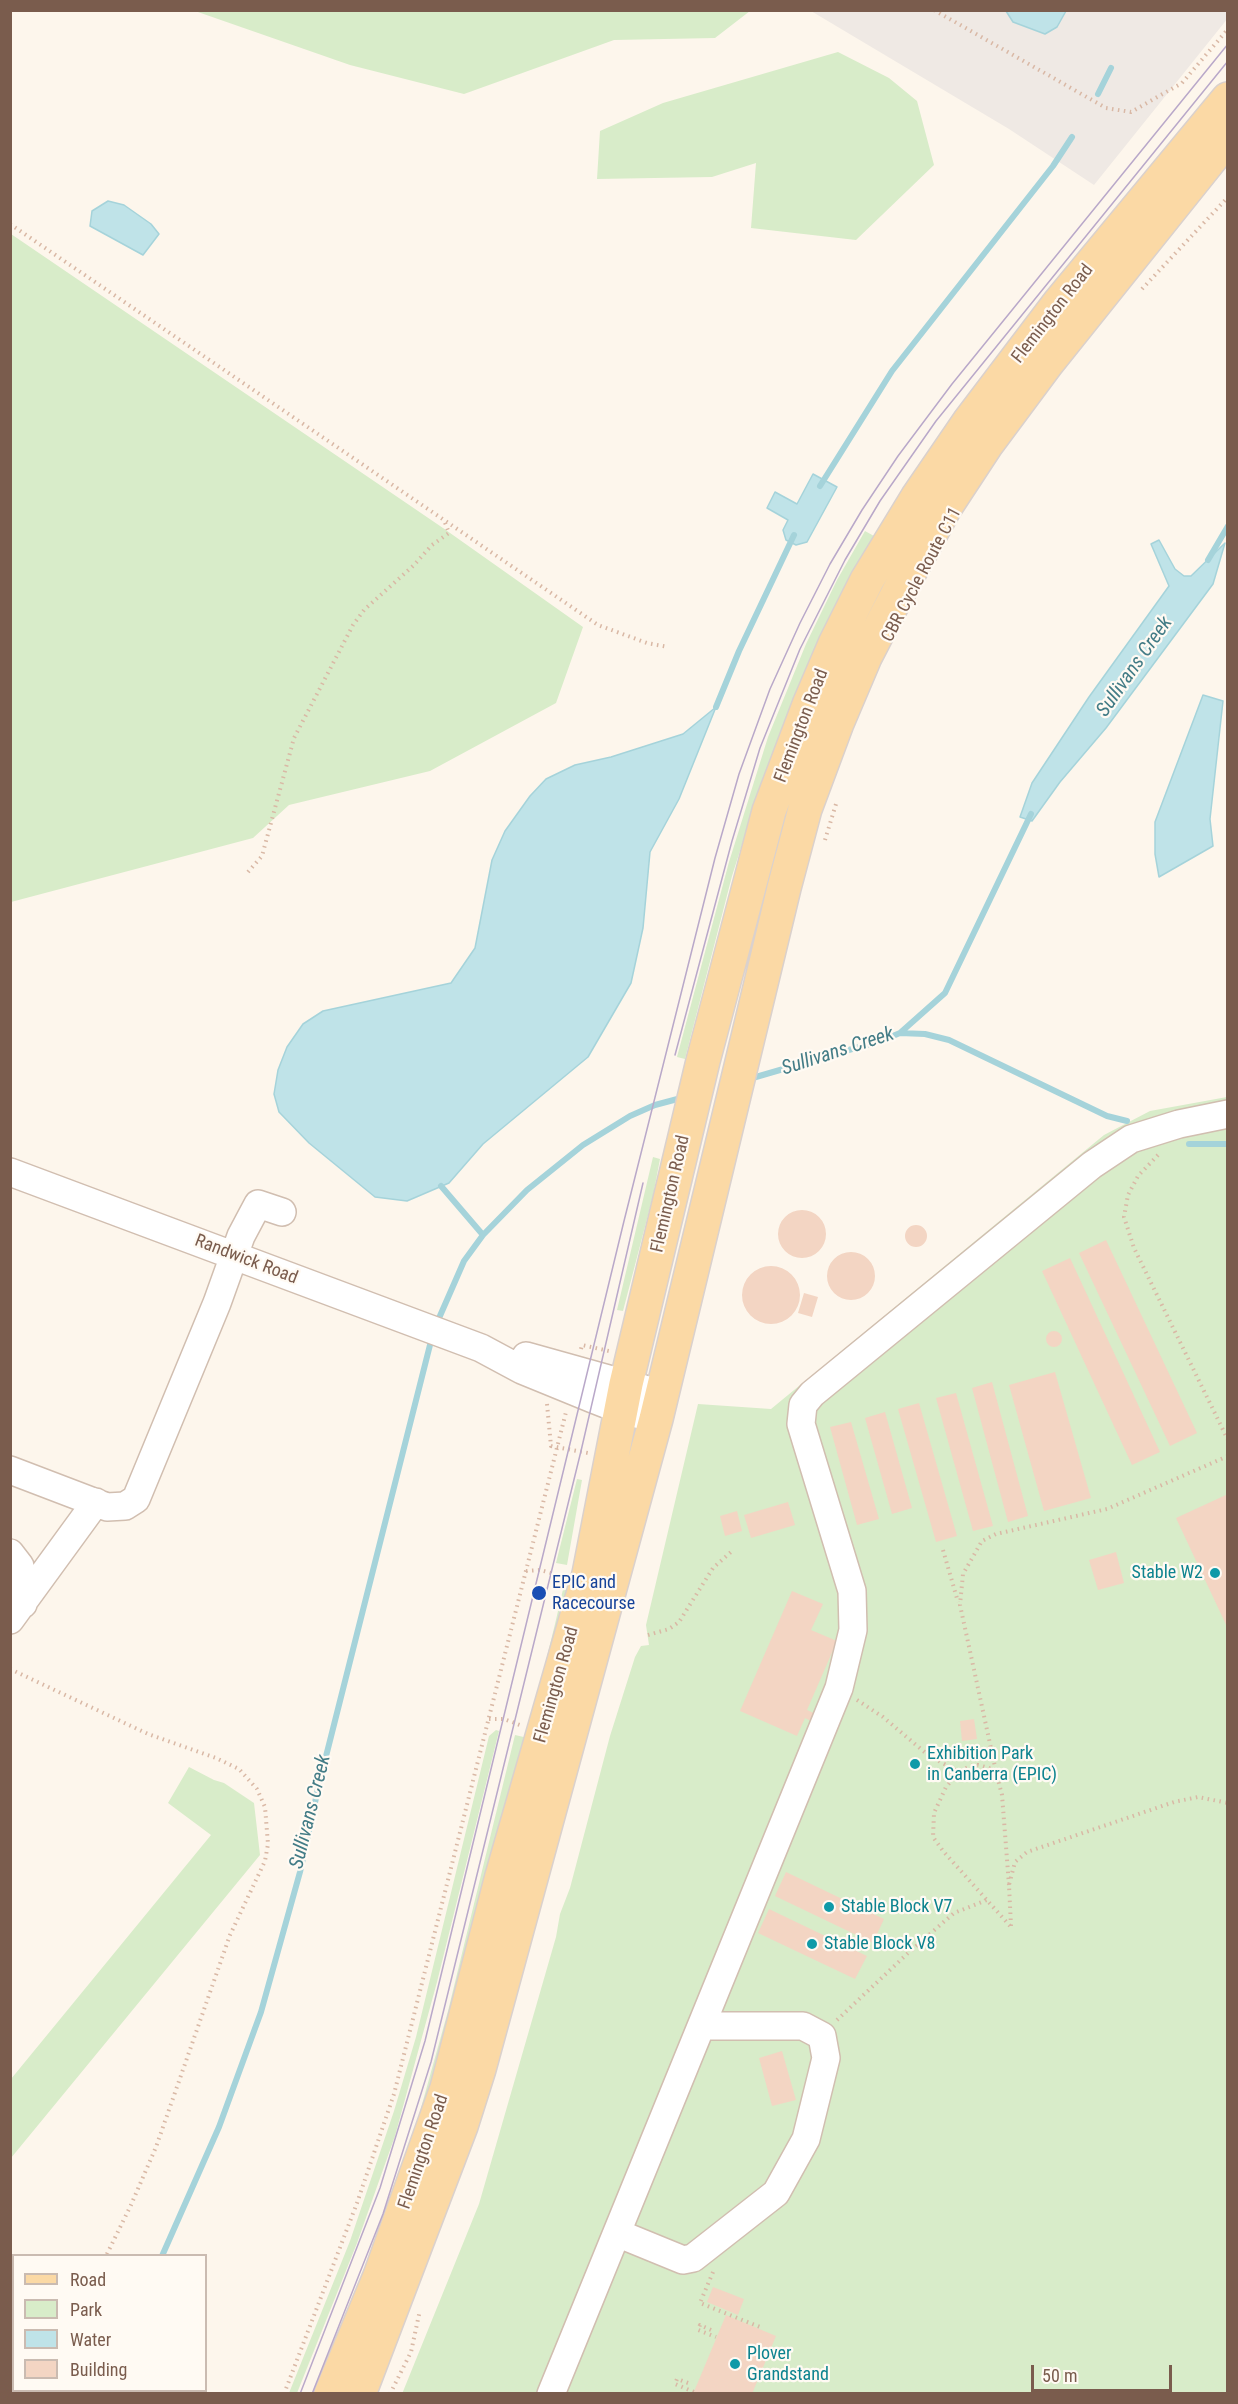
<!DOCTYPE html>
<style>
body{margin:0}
#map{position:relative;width:1238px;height:2404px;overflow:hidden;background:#fdf6ec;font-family:"Roboto Condensed",sans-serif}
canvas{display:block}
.frame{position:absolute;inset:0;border:12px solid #7a5c4d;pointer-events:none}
.legend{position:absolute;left:12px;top:2254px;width:195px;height:138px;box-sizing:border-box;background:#fffaf3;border:2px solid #cabbb1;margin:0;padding:8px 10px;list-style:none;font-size:18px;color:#7a5c4d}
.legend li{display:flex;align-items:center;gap:12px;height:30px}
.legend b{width:30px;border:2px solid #cabbb1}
.scale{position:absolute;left:1031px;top:2365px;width:141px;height:27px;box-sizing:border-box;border:3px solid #7a5c4d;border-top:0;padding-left:8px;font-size:18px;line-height:21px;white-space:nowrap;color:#7a5c4d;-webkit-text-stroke:4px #fffaf3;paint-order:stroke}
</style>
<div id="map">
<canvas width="1238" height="2404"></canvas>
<div class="frame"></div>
<ul class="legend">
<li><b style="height:8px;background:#fbd9a5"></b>Road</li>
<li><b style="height:16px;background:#d8ecc9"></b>Park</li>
<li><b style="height:16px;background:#bfe3e8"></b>Water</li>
<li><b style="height:16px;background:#f3d5c3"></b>Building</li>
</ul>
<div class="scale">50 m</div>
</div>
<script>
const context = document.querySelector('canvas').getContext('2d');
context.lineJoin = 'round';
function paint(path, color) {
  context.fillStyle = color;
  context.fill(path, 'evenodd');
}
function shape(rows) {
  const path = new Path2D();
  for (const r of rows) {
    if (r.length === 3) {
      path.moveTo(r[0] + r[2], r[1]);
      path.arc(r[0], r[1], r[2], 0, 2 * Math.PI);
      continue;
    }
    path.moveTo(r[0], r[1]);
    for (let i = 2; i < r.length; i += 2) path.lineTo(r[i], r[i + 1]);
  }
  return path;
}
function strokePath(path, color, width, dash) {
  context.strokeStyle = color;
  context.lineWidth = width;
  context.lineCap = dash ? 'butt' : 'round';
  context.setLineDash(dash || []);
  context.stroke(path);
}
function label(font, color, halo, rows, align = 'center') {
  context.font = font + ' "Roboto Condensed",sans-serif';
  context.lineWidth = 4.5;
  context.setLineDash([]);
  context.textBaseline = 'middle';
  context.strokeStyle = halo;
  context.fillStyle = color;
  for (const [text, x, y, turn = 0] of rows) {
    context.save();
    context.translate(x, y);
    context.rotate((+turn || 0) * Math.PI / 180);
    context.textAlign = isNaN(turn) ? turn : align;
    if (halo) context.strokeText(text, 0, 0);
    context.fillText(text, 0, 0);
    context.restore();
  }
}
const industrial = shape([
 [1227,10,1228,18,1094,185,1009,129,811,11]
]);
const green = shape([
 [195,11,750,10,750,11,715,38,614,40,464,94,350,65],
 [838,52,889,78,917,101,934,165,856,240,751,228,756,163,712,177,597,179,600,131,663,103],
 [11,234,443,528,583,627,556,703,430,771,289,805,253,838,11,902],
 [865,531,874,536,853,574,809,664,763,779,732,876,685,1059,677,1057,729,862,768,737,806,644,837,580],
 [1227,1097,1227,2393,402,2394,479,2204,556,1937,560,1914,570,1888,610,1736,635,1657,641,1646,649,1645,646,1625,698,1404,771,1409,1104,1135,1150,1111],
 [653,1157,660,1159,653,1196,623,1311,617,1310],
 [577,1479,582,1480,567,1565,556,1563],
 [567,1572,566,1595,530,1725,555,1624],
 [496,1730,499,1731,437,1982,395,2136,357,2243,297,2393,289,2393,350,2241,394,2111,416,2037,489,1736],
 [515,1735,528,1738,439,2073,322,2393,315,2394,372,2252,419,2115,448,2011],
 [189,1767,214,1780,224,1783,254,1803,260,1855,11,2158,11,2079,211,1835,168,1803]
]);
const water = shape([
 [1006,11,1066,11,1057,27,1045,34,1013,22,1006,11],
 [108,201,124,205,151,224,159,234,143,255,90,226,92,211,108,201],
 [813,474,837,487,807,542,796,545,786,540,783,530,788,520,767,508,775,492,797,504,813,474],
 [1159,540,1175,569,1184,576,1191,576,1225,543,1213,584,1106,728,1060,782,1032,821,1020,817,1032,783,1089,697,1169,586,1151,544,1159,540],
 [1203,695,1223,701,1210,819,1213,846,1159,877,1155,854,1155,822,1203,695],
 [716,707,679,799,650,852,643,928,631,983,588,1057,483,1144,449,1183,407,1201,375,1197,309,1143,279,1112,274,1094,278,1070,287,1047,303,1024,323,1011,451,983,475,948,492,860,505,831,530,796,546,779,575,765,611,757,683,734,716,707]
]);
const stream = shape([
 [1098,94,1111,68],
 [820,486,892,371,1053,166,1072,137],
 [1208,560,1228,526],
 [716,707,739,651,794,535],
 [900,1033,925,1034,949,1040,1107,1116,1127,1121],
 [749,1079,883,1040,900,1033,945,993,1031,814],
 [1189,1144,1228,1144],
 [441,1186,483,1235],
 [436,1325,464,1261,483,1235,527,1190,583,1145,630,1116,655,1105,685,1097],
 [162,2256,219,2127,261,2012,300,1872,319,1784,432,1337],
 [80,2394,82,2390]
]);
const building = shape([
 [802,1234,24],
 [916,1236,11],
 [1106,1240,1197,1433,1170,1446,1079,1253],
 [851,1276,24],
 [1070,1258,1160,1452,1132,1465,1042,1271],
 [771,1295,29],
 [804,1293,818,1297,812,1317,798,1313],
 [1054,1339,8],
 [1055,1372,1091,1498,1044,1511,1009,1385],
 [992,1382,1028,1516,1008,1522,972,1388],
 [956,1393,993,1526,973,1531,936,1398],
 [919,1403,957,1536,936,1542,898,1409],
 [885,1412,912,1508,892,1514,865,1418],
 [851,1422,879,1519,857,1525,830,1427],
 [1228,1494,1228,1629,1176,1518],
 [788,1502,795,1525,751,1538,744,1515],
 [737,1511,742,1531,725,1536,720,1516],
 [1116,1552,1124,1583,1098,1590,1089,1560],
 [792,1591,823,1604,811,1630,837,1641,807,1710,816,1714,813,1722,805,1718,797,1736,740,1711],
 [974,1719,977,1739,962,1741,960,1721],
 [786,1872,884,1919,873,1943,775,1896],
 [769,1909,867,1956,855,1979,758,1933],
 [782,2051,796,2100,772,2106,759,2058],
 [713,2287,744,2299,738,2315,707,2302],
 [726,2315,776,2336,752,2394,693,2394]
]);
const path = shape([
 [934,10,1106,108,1131,112,1182,83,1228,29],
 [10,224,598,625,647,643,668,647],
 [1142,289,1228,197],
 [825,840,836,804],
 [248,872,262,856,294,738,353,625,364,610,414,565,432,545,449,533,444,520],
 [1158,1155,1138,1176,1128,1195,1124,1217,1134,1248,1228,1440],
 [581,1349,582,1345,609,1351],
 [547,1404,551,1446,588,1453],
 [943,1550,958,1602],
 [526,1571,540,1570,551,1573,559,1579,558,1582],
 [648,1635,669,1629,679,1622,713,1568,731,1552],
 [10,1669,148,1734,216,1758,239,1769,257,1789,265,1807,268,1844,265,1861,230,1935,156,2147,131,2205,106,2256],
 [857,1700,883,1717,928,1755,959,1772],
 [489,1719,504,1719,520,1725],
 [997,1776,960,1605,963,1574,982,1541,996,1534,1107,1509,1228,1456],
 [1009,1885,1002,1795,997,1776,989,1768,978,1765,970,1766,959,1772,946,1787,934,1813,933,1837,943,1851,1011,1927],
 [1011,1926,1009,1885,1015,1862,1027,1852,1174,1802,1198,1797,1228,1803],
 [837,2020,907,1954,954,1913,987,1900],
 [713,2272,700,2303,760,2327,760,2329],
 [711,2330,700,2325,698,2330,716,2337],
 [688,2383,677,2379,675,2384,694,2392],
 [30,2394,32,2390],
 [284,2394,357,2203,394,2094,566,1412],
 [390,2394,411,2352,420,2310]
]);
const minor = shape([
 [10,1172,481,1348,522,1370,593,1399,621,1410,656,1419],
 [526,1356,662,1394],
 [10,1470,107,1507,125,1506,136,1499,217,1303,241,1236,250,1219,258,1204,282,1212],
 [10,1553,20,1566,23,1604],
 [10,1620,96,1502],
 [617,2233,683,2260,693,2258,776,2193,806,2139,826,2058,822,2036,803,2026,703,2026],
 [551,2394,839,1688,853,1630,852,1591,801,1424,803,1405,812,1394,1092,1165,1131,1139,1179,1124,1228,1114]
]);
const major = shape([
 [331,2394,380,2276,447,2088,502,1876,589,1574,626,1384,703,1061,769,811,809,705,835,644,867,580,917,498,969,422,1060,302,1228,99],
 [359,2394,461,2126,479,2069,656,1419,784,888,805,809,837,723,865,657,897,595,944,509,986,445,1047,363,1228,137]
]);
const tram = shape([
 [675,1055,732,841,760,748,800,649,845,560,880,501,936,421,1228,61],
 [300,2394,380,2188,425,2041,624,1221,715,858,739,774,770,689,800,623,830,564,862,510,898,456,952,384,1228,44],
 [312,2394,383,2214,431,2062,581,1451,643,1183]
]);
const markers = [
 [1215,1573,6,"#0f9aa8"],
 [539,1593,8,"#1a4fb4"],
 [915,1764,6,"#0f9aa8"],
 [829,1907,6,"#0f9aa8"],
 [812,1944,6,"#0f9aa8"],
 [735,2364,6,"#0f9aa8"]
];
const streetNames = [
 ["Flemington Road",1053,314,-52],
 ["CBR Cycle Route C11",922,575,-62],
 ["Flemington Road",802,726,-69],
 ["Flemington Road",671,1194,-77],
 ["Randwick Road",246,1260,21],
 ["Flemington Road",557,1685,-74],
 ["Flemington Road",424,2152,-71]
];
const cultureNames = [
 ["Stable W2",1203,1573,"right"],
 ["Exhibition Park",927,1754],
 ["in Canberra (EPIC)",927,1775],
 ["Stable Block V7",841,1907],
 ["Stable Block V8",824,1944],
 ["Plover",747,2354],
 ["Grandstand",747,2375]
];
const transitNames = [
 ["EPIC and",552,1583],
 ["Racecourse",552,1604]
];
const waterNames = [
 ["Sullivans Creek",1135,667,-55],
 ["Sullivans Creek",838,1052,-18],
 ["Sullivans Creek",311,1812,-76]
];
paint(industrial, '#efe9e4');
paint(green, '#d8ecc9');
paint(water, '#bfe3e8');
strokePath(water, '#a5d3da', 1.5);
strokePath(stream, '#a5d3da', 6);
paint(building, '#f3d5c3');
strokePath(minor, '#d1beb0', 30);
strokePath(major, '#dad1cd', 36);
strokePath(path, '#d9b8a5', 4, [1.5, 4.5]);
strokePath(minor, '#fff', 27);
strokePath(major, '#fbd9a5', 33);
strokePath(tram, '#b9a8c9', 1.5);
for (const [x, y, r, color] of markers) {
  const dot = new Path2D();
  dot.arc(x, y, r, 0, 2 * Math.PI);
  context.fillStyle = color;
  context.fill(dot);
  strokePath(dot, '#fffaf3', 2);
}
label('18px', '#7a5c4d', '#fffaf3', streetNames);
label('18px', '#0d838f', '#fffaf3', cultureNames, 'left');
label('18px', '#164399', '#fffaf3', transitNames, 'left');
label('italic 20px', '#437c86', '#fffaf3', waterNames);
</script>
